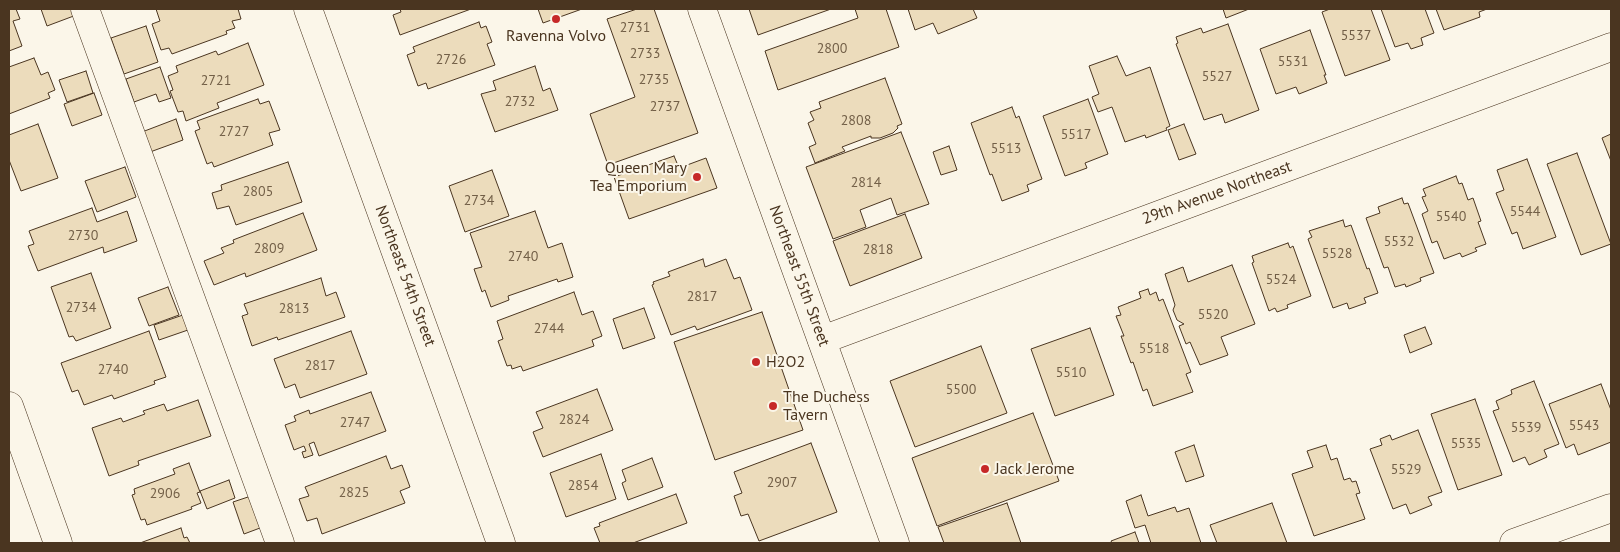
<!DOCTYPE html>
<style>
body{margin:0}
#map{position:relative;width:1620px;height:552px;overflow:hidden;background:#fbf6e9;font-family:"PT Sans",sans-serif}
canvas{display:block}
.frame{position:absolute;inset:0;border:10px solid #4a3520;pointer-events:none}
</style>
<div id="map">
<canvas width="1620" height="552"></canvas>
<div class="frame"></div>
</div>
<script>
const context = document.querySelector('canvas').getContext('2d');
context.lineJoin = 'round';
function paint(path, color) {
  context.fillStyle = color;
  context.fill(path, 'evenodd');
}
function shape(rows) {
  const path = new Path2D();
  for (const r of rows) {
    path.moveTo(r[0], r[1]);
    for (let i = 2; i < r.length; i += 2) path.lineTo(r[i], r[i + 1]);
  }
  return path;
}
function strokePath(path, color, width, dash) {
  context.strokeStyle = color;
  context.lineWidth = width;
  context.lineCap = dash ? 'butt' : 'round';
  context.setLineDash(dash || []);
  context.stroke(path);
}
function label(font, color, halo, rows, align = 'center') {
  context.font = font + ' "PT Sans",sans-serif';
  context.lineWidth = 4;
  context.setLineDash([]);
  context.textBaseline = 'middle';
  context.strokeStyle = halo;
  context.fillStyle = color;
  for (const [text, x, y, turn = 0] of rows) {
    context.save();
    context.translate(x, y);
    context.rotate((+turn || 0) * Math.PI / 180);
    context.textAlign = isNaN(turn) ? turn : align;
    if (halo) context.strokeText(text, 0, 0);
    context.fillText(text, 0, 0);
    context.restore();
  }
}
const building = shape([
 [9,9,16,9,20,19,13,21,22,46,9,51,9,9],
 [41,9,77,9,79,14,47,26,41,9],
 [156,9,238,9,241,19,232,21,235,28,226,31,227,34,172,54,169,48,161,50,152,24,160,21,156,9],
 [400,9,471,9,400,35,393,15,401,12,400,9],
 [538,9,582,9,543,23,538,9],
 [637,9,654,9,698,133,608,165,590,114,635,97,607,19,637,9],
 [749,9,831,9,758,35,749,9],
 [855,9,886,9,899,47,778,90,765,51,858,18,855,9],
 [908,9,973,9,977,18,938,34,933,23,915,30,908,9],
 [1223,9,1249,9,1226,18,1223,9],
 [1330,9,1371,9,1390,60,1345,76,1322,12,1330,9],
 [1381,9,1425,9,1434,33,1421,38,1423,45,1411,49,1408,43,1395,47,1381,9],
 [1436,9,1487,9,1479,12,1480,17,1444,30,1436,9],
 [479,22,481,28,486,26,492,42,487,44,495,65,428,89,426,83,418,86,407,55,415,52,413,47,479,22],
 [1228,24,1259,110,1225,123,1222,114,1204,120,1176,44,1178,43,1176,37,1201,28,1203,33,1228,24],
 [146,26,158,62,124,74,111,38,146,26],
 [1310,30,1326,75,1324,75,1327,83,1299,94,1296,87,1276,94,1260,49,1310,30],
 [248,43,264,85,217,103,219,108,186,121,183,111,178,112,170,91,173,90,168,76,178,72,176,66,216,51,218,55,248,43],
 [1117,56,1126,76,1150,67,1170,126,1166,128,1167,130,1146,138,1145,135,1125,142,1112,107,1098,112,1092,97,1099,94,1089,66,1117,56],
 [34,58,41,75,48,72,55,90,48,93,50,98,9,114,9,67,34,58],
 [535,66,543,91,550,88,558,110,495,132,481,94,496,90,493,81,535,66],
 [160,67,171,98,159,102,156,94,134,102,126,79,160,67],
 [86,71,93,93,67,102,59,80,86,71],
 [885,78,902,124,897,126,898,128,893,133,880,138,871,138,871,136,842,147,845,151,815,163,809,147,816,144,808,123,814,120,810,112,821,108,819,102,885,78],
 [94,93,102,115,72,126,64,104,94,93],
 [258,99,260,104,269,101,280,130,269,133,273,145,214,167,212,162,207,164,195,131,200,129,197,121,258,99],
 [1088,99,1108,154,1085,163,1087,168,1065,176,1043,116,1088,99],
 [1012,107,1016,118,1019,116,1042,179,1027,185,1029,191,1002,201,992,174,990,175,971,123,1012,107],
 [176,119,183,140,150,152,142,132,176,119],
 [38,124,58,178,21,191,9,160,9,135,38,124],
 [1184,124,1196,154,1179,160,1168,130,1184,124],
 [901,132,929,204,897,215,891,198,860,210,866,227,833,239,806,167,901,132],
 [1611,134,1611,161,1602,138,1611,134],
 [949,146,957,170,941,175,933,152,949,146],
 [1577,153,1611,244,1581,255,1547,164,1577,153],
 [674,156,679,168,706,158,717,188,629,219,614,177,674,156],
 [1527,159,1556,237,1523,249,1517,232,1512,234,1496,193,1504,190,1497,170,1527,159],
 [288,162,302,202,236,225,229,206,217,209,212,193,222,190,221,185,288,162],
 [125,167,136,197,97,212,85,181,125,167],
 [492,170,509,216,465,232,449,186,492,170],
 [1456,176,1459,184,1462,183,1468,200,1473,198,1481,221,1478,222,1486,244,1475,248,1477,251,1462,257,1460,253,1444,259,1437,241,1432,243,1422,214,1428,211,1422,197,1426,196,1423,189,1456,176],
 [1402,198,1404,204,1408,203,1434,273,1420,278,1421,281,1406,287,1405,284,1395,287,1388,267,1384,268,1366,218,1380,213,1378,207,1402,198],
 [92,208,97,222,127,211,137,241,104,253,103,247,38,271,28,246,34,244,29,231,92,208],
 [535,211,548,248,562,243,573,277,558,282,557,279,508,296,509,300,491,307,485,290,482,292,474,269,482,267,470,233,535,211],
 [303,213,317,250,246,277,245,273,214,285,204,261,224,253,221,248,234,243,233,240,303,213],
 [905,214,922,258,850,286,833,241,905,214],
 [1343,220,1345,227,1351,225,1367,269,1369,268,1378,293,1364,298,1366,303,1349,309,1347,303,1333,308,1308,239,1312,237,1309,231,1343,220],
 [1288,243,1290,248,1293,246,1311,296,1287,305,1288,308,1277,312,1275,308,1269,311,1252,263,1254,262,1252,256,1288,243],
 [703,259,705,267,726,259,734,279,740,277,752,310,697,330,695,326,671,335,652,285,654,284,653,282,670,276,668,272,703,259],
 [1232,265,1255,324,1221,337,1228,355,1200,365,1190,342,1186,344,1179,326,1184,324,1177,320,1173,310,1175,305,1165,274,1183,267,1188,282,1232,265],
 [91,273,111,328,76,341,73,336,69,337,51,287,91,273],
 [321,278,326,296,336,292,345,317,278,340,277,337,252,346,242,316,248,314,244,304,321,278],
 [168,287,179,315,149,326,138,298,168,287],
 [1148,289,1150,295,1156,292,1159,301,1163,299,1191,372,1186,374,1193,392,1153,406,1147,389,1143,391,1133,362,1131,363,1121,336,1124,336,1116,316,1121,315,1118,307,1141,298,1139,292,1148,289],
 [574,292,582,315,593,311,602,336,592,340,594,346,523,371,521,366,512,369,511,365,507,366,498,341,503,339,497,321,574,292],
 [644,308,655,338,623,349,613,319,644,308],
 [762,312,803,430,715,460,674,342,762,312],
 [183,315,188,330,159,340,154,325,183,315],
 [1425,327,1432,344,1410,353,1404,335,1425,327],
 [1090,328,1114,395,1055,416,1031,349,1090,328],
 [149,331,166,377,154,381,155,384,114,399,112,395,84,405,78,390,72,392,61,363,149,331],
 [351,331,367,374,300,398,295,384,285,388,274,359,351,331],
 [981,346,1007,413,915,447,890,381,981,346],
 [1534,381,1559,444,1544,450,1547,457,1529,465,1525,457,1513,462,1493,411,1499,409,1496,401,1512,394,1511,390,1534,381],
 [1601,384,1611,410,1611,442,1578,455,1574,444,1566,448,1549,404,1601,384],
 [597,389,613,430,543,457,533,432,543,428,536,412,597,389],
 [371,392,386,431,319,456,314,442,309,444,313,455,304,458,302,452,306,451,304,446,294,450,285,425,296,421,294,416,309,410,310,414,371,392],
 [1475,399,1502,475,1458,490,1431,414,1475,399],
 [198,400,211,436,138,461,139,465,109,476,92,428,121,418,123,422,145,414,143,411,164,404,167,411,198,400],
 [1033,413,1059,481,937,526,912,458,1033,413],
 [1418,430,1442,492,1428,497,1432,505,1410,514,1406,504,1393,509,1370,449,1382,445,1380,439,1390,435,1392,440,1418,430],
 [811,443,837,512,759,541,748,514,741,516,734,496,742,493,734,472,811,443],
 [1194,445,1204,476,1186,482,1175,452,1194,445],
 [1326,445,1331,460,1337,458,1344,480,1350,478,1352,482,1356,481,1360,493,1356,494,1365,519,1314,536,1292,474,1313,467,1307,451,1326,445],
 [601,454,616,499,566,517,550,473,601,454],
 [386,456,391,469,402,465,410,487,400,491,405,503,322,534,317,518,307,521,299,499,309,496,305,487,386,456],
 [652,458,663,487,628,500,622,483,626,481,622,470,652,458],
 [189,463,200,492,197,493,201,503,191,507,192,509,147,525,145,519,141,520,132,495,135,494,134,489,175,474,173,469,189,463],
 [229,480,235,498,207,509,200,491,229,480],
 [257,494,268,525,244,534,233,502,257,494],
 [676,494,687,523,633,543,600,543,594,528,600,526,599,523,676,494],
 [1141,495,1148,516,1175,507,1177,512,1189,508,1201,543,1151,543,1145,525,1135,528,1126,501,1141,495],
 [1007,503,1021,543,944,543,938,527,1007,503],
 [1272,503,1287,543,1217,543,1210,525,1272,503],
 [181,528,184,538,187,537,190,543,140,543,181,528],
 [1135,532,1139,543,1112,543,1111,541,1135,532]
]);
const minor = shape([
 [85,9,280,543],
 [308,9,501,543],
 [822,340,1611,47],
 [9,406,58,543],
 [1514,543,1611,508]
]);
const major = shape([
 [702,9,895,543]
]);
const markers = [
 [556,19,5,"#c62828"],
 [697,177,5,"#c62828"],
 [756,362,5,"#c62828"],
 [773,406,5,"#c62828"],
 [985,469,5,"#c62828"]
];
const numberNames = [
 ["2731",635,28],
 ["5537",1356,36],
 ["2800",832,49],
 ["2733",645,54],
 ["2726",451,60],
 ["5531",1293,62],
 ["5527",1217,77],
 ["2735",654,80],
 ["2721",216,81],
 ["2732",520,102],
 ["2737",665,107],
 ["2808",856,121],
 ["2727",234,132],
 ["5517",1076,135],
 ["5513",1006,149],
 ["2814",866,183],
 ["2805",258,192],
 ["2734",479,201],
 ["5544",1525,212],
 ["5540",1451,217],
 ["2730",83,236],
 ["5532",1399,242],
 ["2809",269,249],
 ["2818",878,250],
 ["5528",1337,254],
 ["2740",523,257],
 ["5524",1281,280],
 ["2817",702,297],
 ["2734",81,308],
 ["2813",294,309],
 ["5520",1213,315],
 ["2744",549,329],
 ["5518",1154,349],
 ["2817",320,366],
 ["2740",113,370],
 ["5510",1071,373],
 ["5500",961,390],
 ["2824",574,420],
 ["2747",355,423],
 ["5543",1584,426],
 ["5539",1526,428],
 ["5535",1466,444],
 ["5529",1406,470],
 ["2907",782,483],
 ["2854",583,486],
 ["2825",354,493],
 ["2906",165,494]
];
const poiNames = [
 ["Ravenna Volvo",556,36,"center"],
 ["Queen Mary",687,168,"right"],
 ["Tea Emporium",687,186,"right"],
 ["H2O2",766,362],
 ["The Duchess",783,397],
 ["Tavern",783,415],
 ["Jack Jerome",995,469]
];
const streetNames = [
 ["29th Avenue Northeast",1217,193,-20],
 ["Northeast 54th Street",405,276,70],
 ["Northeast 55th Street",799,276,70]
];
paint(building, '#ecdcbc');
strokePath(building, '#4a3520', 1);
strokePath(minor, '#4a3520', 29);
strokePath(major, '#4a3520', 29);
strokePath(minor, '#fbf6e9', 28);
strokePath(major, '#fbf6e9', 28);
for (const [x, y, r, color] of markers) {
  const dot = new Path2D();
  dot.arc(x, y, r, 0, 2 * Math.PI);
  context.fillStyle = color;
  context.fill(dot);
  strokePath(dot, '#fbf6e9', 2);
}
label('14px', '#725f47', null, numberNames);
label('16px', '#4a3520', '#fbf6e9', poiNames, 'left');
label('16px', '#4a3520', '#fbf6e9', streetNames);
</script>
